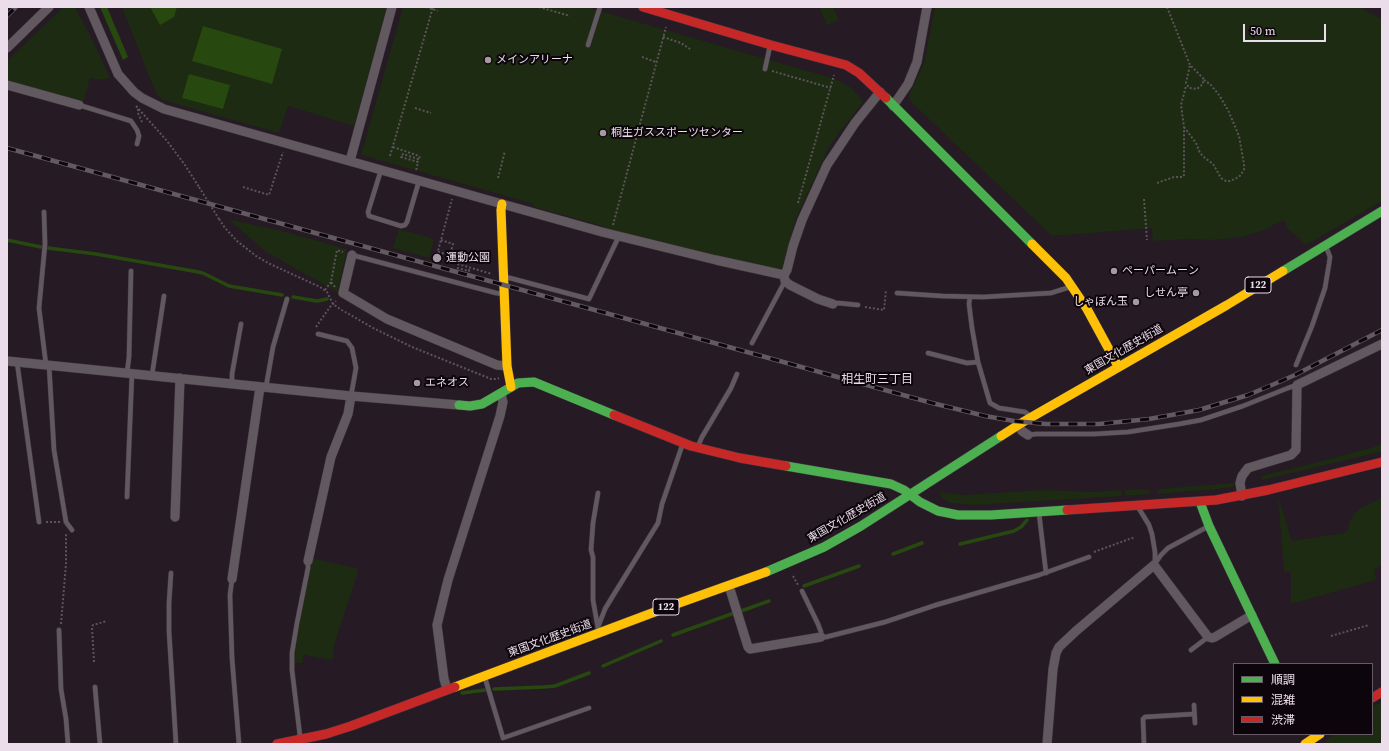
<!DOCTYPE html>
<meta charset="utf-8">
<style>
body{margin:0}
#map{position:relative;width:1389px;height:751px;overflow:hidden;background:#261a24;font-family:"Source Serif 4","Noto Sans JP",serif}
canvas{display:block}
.frame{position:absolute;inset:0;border:8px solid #ebdde9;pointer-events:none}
.legend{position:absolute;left:1233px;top:663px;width:140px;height:72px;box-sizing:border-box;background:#0d050c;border:1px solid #665b64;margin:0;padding:5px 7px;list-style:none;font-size:12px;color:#ebdde9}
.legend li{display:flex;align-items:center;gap:8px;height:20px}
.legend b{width:20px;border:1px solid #665b64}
.scale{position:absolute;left:1243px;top:24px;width:83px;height:18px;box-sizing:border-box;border:2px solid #ebdde9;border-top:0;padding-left:5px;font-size:12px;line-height:14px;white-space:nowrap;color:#ebdde9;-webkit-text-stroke:3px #0d050c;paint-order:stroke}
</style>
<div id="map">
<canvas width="1389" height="751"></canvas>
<div class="frame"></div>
<ul class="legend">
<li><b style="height:5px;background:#4caf50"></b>順調</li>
<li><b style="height:5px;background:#ffc107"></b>混雑</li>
<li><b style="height:5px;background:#c62828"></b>渋滞</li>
</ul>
<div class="scale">50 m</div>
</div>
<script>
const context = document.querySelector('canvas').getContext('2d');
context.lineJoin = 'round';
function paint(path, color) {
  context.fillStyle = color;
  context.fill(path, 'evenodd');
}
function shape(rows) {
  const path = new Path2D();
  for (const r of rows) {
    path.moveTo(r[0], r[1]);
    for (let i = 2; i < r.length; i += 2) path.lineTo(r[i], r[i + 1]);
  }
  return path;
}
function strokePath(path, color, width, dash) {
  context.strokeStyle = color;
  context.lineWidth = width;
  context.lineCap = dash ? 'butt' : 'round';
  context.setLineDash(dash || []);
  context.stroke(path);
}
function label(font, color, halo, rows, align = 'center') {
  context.font = font + ' "Source Serif 4","Noto Sans JP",serif';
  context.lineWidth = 4;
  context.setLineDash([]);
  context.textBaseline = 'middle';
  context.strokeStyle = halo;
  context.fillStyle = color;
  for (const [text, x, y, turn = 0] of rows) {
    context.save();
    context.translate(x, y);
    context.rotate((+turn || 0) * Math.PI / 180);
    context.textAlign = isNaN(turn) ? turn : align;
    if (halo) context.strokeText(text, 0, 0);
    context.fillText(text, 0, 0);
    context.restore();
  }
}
const green = shape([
 [63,7,75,7,94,43,110,78,102,80,90,78,83,103,7,81,7,61],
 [122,7,387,7,354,126,288,106,279,133,162,100,157,94,152,84],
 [403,7,586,7,836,79,850,87,860,97,863,102,830,145,796,218,782,268,779,270,602,228,603,226,534,207,534,204,361,155],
 [819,7,833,7,839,20,827,25],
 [935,7,1359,7,1382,19,1382,201,1306,245,1288,229,1284,220,1275,224,1270,228,1243,237,1213,240,1190,239,1153,241,1152,228,1052,236,910,101,909,95,924,63],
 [228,219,282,231,347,249,337,293,332,289,266,252],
 [399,229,434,239,429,258,393,248],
 [1382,443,1382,451,1380,452,1262,480,1261,476,1303,466,1374,447],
 [1235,483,1233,487,1216,489,1158,494,1158,489],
 [1149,489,1149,494,1125,496,1125,490],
 [1041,490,1095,492,1121,490,1122,496,975,505,951,503,942,498,939,492,963,495],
 [1278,497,1292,541,1344,533,1348,530,1350,521,1354,514,1362,507,1382,498,1382,565,1374,569,1376,580,1291,604,1291,572,1284,572],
 [312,558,359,569,334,645,333,660,304,655,302,663,294,663,299,623],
 [1382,701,1382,744,1327,744,1326,742,1328,739,1335,734,1372,734,1372,708]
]);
const water = shape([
 [100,7,107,7,128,57,123,60],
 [150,7,177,7,174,17,160,25],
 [203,26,282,49,272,84,192,61],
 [189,74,230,85,223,109,182,98]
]);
const stream = shape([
 [7,240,41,247],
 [48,248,96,254,193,271,203,273,229,286,282,295],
 [293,297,317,301,327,299],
 [960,544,1014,531,1021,527,1027,520],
 [893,554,922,543],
 [804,586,859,566],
 [741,611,769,601],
 [673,635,734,613],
 [603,666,661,641],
 [494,689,544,687,555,686,589,673],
 [462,693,485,690]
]);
const path = shape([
 [426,7,438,11],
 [539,7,570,16],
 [1167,7,1190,65,1203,78,1203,84,1197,89,1189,88,1186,83,1190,65],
 [663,37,681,43,690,49],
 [642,57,656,62],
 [772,71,831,88],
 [136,106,167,141,185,165,199,187],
 [415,108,431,113],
 [138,109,138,113,142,122],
 [1184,127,1196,143,1200,153,1205,158,1213,164,1221,178,1226,181,1230,181,1239,177,1244,170,1244,164,1239,136,1228,110,1219,95,1211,85,1203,79],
 [393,147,419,156,420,159,418,159,403,154,401,157,418,162,416,171],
 [390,156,433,7],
 [498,178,505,151],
 [1157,183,1174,177,1183,177,1184,175,1184,127,1181,105,1186,86],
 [243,187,269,195,283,152],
 [1144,199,1147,240],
 [798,203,834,75],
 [219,219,225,228,237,241,256,256,268,263,320,287,327,292,333,304,340,309,373,328,412,347,491,379,496,379,499,378],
 [613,225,666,27],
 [441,240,453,244,450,255],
 [438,252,450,255,458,264,492,274],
 [435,262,452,199],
 [457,268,469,271,469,268],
 [335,287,331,282,337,250,343,252],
 [325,290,331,282],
 [865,307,884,310,886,290],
 [316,327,330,307,336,301],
 [46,522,60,522],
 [1094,552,1132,538,1135,539],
 [793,576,798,585],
 [61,624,66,564,66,534],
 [1331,636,1369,625],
 [94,662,92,627,93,625,107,621]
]);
const lane = shape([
 [588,45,600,7],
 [765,69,770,46],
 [79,105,131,121,137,130,139,136,137,144],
 [381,170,368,212,369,216,401,226,405,225,407,222,419,181],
 [44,212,45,244,39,308,46,365],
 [352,255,496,293,503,294],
 [506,277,589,299,619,236],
 [897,293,942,296,983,297,1051,293,1070,287],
 [970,297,969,304,972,328,978,362,990,403,999,408,1025,412,1029,415],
 [833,304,838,303,858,305],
 [318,334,347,341,352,348,356,368,351,396],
 [752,343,785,281],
 [928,353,967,363,978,362],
 [17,362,39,522],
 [49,365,54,450,66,522,72,530],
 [1296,365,1312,326,1325,288,1329,264,1330,257,1327,249],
 [127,373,129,357,131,271],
 [152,375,164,296],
 [232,384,232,374,241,324],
 [266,387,273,347,287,299],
 [1028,435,1036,434,1094,434,1128,432,1179,424,1201,420,1243,406,1288,388,1297,385],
 [698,446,702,437,731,388,737,374],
 [598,493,593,523,591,550,593,557,593,600,598,628],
 [127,497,132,373],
 [1138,507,1149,525,1152,534,1155,552,1155,564],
 [1039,513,1046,573],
 [1154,565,1161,555,1168,548,1209,526],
 [171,573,169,603,169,631,176,744],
 [232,579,230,595,232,658,239,744],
 [802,591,818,624,821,632,821,637,826,637,885,622,936,605,1039,575,1089,557],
 [598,627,605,609,611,599,658,523,662,504,683,443],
 [59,630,61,689,66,719,68,744],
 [1191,650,1208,637],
 [485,678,503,738,589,708],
 [95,687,100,744],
 [1194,705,1195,723],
 [300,736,292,670,292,653,297,623,308,568,308,561],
 [1144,744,1143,719,1145,717,1194,714]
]);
const street = shape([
 [89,7,118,74,134,92,142,98,164,109,602,232,716,260,784,275],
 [7,48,49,7],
 [7,85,79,105],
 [893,106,908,84,917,62,927,7],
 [350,161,392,7],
 [352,255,343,293,387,319,497,365,507,366],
 [833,304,818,299,790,285,785,281,784,275,787,270,793,246,802,220,827,165,855,123,880,92],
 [7,361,351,396,459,405],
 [1018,425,1022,431,1028,435],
 [1242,496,1240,483,1242,476,1248,468,1291,455,1296,450,1297,385,1382,344],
 [175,517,180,378],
 [308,561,331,457,348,414,351,396],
 [232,579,260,387],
 [729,586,748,647,750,649,821,637],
 [447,689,444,679,437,625,448,580,500,416,503,402,501,394],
 [1047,744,1053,669,1056,653,1059,647,1076,631,1154,565,1208,637,1212,638,1215,637,1252,615]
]);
const fast = shape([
 [886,98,1032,244],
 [1283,271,1382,211],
 [459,405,470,406,482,404,518,383,534,382,614,415],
 [786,466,891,484,904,490,920,502,938,511,958,515,991,515,1067,510],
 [1200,502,1209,526,1275,664],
 [766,572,824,547,861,526,1001,436]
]);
const slow = shape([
 [502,204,501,210,507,366,511,387],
 [1032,244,1066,278,1087,309,1118,366],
 [1001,436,1023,422,1227,305,1283,271],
 [455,687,668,607,766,572],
 [1305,744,1320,734]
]);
const jam = shape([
 [643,7,771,45,846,65,859,73,886,98],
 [614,415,691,446,740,458,786,466],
 [1067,510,1216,500,1268,490,1382,462],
 [1372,698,1382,692],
 [277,744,326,734,351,726,455,687]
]);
const rail = shape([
 [7,16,16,7],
 [7,148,932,403,985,416,1014,421,1046,424,1099,424,1149,419,1199,410,1248,395,1272,385,1295,375,1382,330]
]);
const pathBridge = shape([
 [199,187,219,219]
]);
const markers = [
 [488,60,4,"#a699a4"],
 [603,133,4,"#a699a4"],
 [437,258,5,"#a699a4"],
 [1114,271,4,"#a699a4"],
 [1196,293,4,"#a699a4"],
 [1136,302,4,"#a699a4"],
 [417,383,4,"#a699a4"]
];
const shields = [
 [1258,285,26],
 [666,607,26]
];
const shieldNames = [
 ["122",1258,285],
 ["122",666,607]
];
const poiNames = [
 ["メインアリーナ",496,60],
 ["桐生ガススポーツセンター",611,133],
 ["運動公園",446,258],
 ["ペーパームーン",1122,271],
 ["しせん亭",1188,293,"right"],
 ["しゃぼん玉",1128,302,"right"],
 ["エネオス",425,383]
];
const streetNames = [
 ["東国文化歴史街道",1124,350,-30],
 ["東国文化歴史街道",847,518,-30],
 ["東国文化歴史街道",550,639,-20]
];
const neighbourhoodNames = [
 ["相生町三丁目",877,380]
];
paint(green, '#1c2b11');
paint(water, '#27480e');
strokePath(stream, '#27480e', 3.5);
strokePath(lane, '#3e353d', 5.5);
strokePath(street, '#3e353d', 10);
strokePath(fast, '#3e353d', 10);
strokePath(slow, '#3e353d', 10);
strokePath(jam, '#3e353d', 10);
strokePath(path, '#5d545b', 2, [2, 2]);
strokePath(lane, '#615860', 4.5);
strokePath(street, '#615860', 9);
strokePath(fast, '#4caf50', 9);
strokePath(slow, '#ffc107', 9);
strokePath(jam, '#c62828', 9);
strokePath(rail, '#625a60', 4.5);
strokePath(rail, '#0d050c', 3, [9]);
strokePath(pathBridge, '#5d545b', 2, [2, 2]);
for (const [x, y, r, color] of markers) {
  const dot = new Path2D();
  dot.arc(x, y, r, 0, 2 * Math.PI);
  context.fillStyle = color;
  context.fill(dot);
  strokePath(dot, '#0d050c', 1.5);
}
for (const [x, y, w] of shields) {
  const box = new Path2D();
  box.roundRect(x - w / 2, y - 8, w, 16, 3);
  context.fillStyle = '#0d050c';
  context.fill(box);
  strokePath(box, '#ebdde9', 1);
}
label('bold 10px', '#ebdde9', null, shieldNames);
label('11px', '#ebdde9', '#0d050c', poiNames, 'left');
label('11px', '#ebdde9', '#0d050c', streetNames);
label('12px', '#ebdde9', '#0d050c', neighbourhoodNames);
</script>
